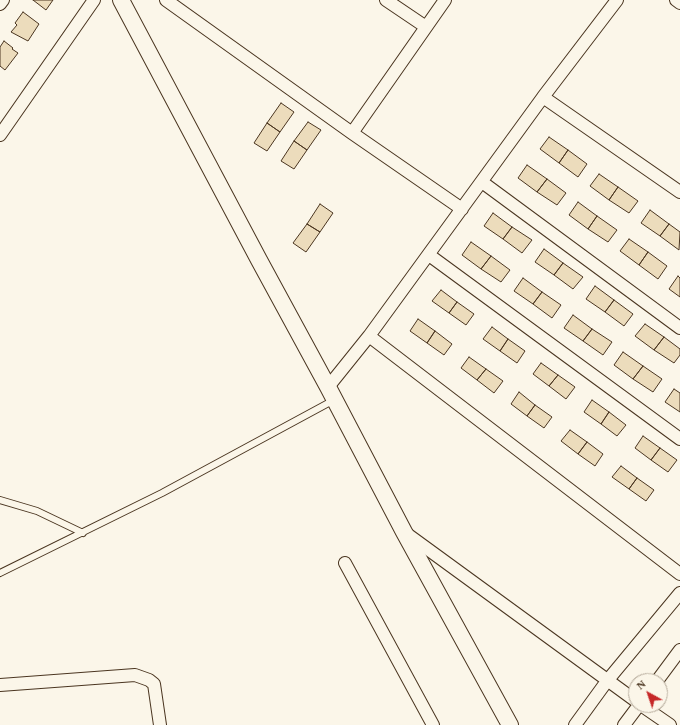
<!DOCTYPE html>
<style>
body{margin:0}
#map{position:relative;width:680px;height:725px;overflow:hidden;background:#fbf6e9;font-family:Georgia,serif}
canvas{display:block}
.north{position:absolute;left:628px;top:673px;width:40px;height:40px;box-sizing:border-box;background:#fbf6e9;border:1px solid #b4a999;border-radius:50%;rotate:320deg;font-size:11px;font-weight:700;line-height:16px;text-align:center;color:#4a3520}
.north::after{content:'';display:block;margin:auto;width:14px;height:18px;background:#c62828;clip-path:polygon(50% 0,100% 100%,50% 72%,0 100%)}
</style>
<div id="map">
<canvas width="680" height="725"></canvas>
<div class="north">N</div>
</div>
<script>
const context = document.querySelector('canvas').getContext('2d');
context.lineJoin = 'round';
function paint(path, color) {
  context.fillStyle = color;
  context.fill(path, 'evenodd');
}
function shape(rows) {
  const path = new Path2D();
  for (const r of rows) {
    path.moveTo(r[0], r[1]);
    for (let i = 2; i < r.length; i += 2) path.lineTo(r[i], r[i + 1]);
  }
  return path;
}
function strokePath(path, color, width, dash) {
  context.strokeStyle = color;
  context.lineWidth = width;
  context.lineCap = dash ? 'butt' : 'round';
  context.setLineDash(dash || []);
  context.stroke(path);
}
const building = shape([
 [33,0,53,0,46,10,33,0],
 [23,12,39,24,28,41,11,32,17,25,15,23,23,12],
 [4,41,13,48,12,49,18,53,5,70,0,66,0,47,4,41],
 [281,103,294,112,280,132,267,123,281,103],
 [308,122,321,130,307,150,294,141,308,122],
 [267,123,280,132,267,151,254,143,267,123],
 [549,137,568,150,559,163,540,149,549,137],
 [294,141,307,150,294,169,281,161,294,141],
 [568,150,587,164,578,177,559,163,568,150],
 [527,165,547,179,537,192,518,178,527,165],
 [599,174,618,187,609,200,590,186,599,174],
 [547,179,566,193,557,205,537,192,547,179],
 [618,187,638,201,629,213,609,200,618,187],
 [578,202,597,216,588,229,569,215,578,202],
 [320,204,333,213,320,232,307,224,320,204],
 [650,210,669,224,660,236,641,223,650,210],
 [493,213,512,227,503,239,484,226,493,213],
 [597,216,617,230,608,242,588,229,597,216],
 [307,224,320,232,306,252,293,243,307,224],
 [669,224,680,232,679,250,660,236,669,224],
 [512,227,532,240,522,253,503,239,512,227],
 [629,239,648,252,639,265,620,251,629,239],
 [471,242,491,256,481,269,462,255,471,242],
 [544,249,563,263,554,275,535,262,544,249],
 [648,252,667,266,658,279,639,265,648,252],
 [491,256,510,270,501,282,481,269,491,256],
 [563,263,583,277,573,289,554,275,563,263],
 [678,276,680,278,680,297,669,289,678,276],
 [523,278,542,292,533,304,514,291,523,278],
 [595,286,614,300,605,312,586,299,595,286],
 [441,290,457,302,449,313,432,301,441,290],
 [542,292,561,305,552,318,533,304,542,292],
 [614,300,633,314,624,326,605,312,614,300],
 [457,302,474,314,466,325,449,313,457,302],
 [573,315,592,329,583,341,564,328,573,315],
 [418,319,435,331,427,343,410,331,418,319],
 [645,324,664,337,654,350,635,336,645,324],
 [492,327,508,339,500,351,483,339,492,327],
 [592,329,612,342,603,355,583,341,592,329],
 [435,331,452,344,444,355,427,343,435,331],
 [664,337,680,349,680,355,674,363,654,350,664,337],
 [508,339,525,351,517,363,500,351,508,339],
 [623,352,643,366,633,379,614,365,623,352],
 [469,357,486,369,477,380,461,368,469,357],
 [541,363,558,375,549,386,533,374,541,363],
 [643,366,662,379,653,392,633,379,643,366],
 [486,369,503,381,494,393,477,380,486,369],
 [558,375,575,387,566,399,549,386,558,375],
 [674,389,680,393,680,412,665,402,674,389],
 [519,392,535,405,527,416,511,404,519,392],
 [592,400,609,412,601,424,584,412,592,400],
 [535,405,552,417,544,428,527,416,535,405],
 [609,412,626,425,617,436,601,424,609,412],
 [570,430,587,442,578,454,561,441,570,430],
 [643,436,660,448,651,460,635,448,643,436],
 [587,442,603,454,595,466,578,454,587,442],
 [660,448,677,460,668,472,651,460,660,448],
 [621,466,637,478,629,489,612,477,621,466],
 [637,478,654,490,646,501,629,489,637,478]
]);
const service = shape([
 [0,500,37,511,83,533],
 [0,573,162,493,334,400]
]);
const minor = shape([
 [166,0,352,133,462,209],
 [386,0,426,27],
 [676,0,680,3],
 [0,4,3,0],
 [543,97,680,192],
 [352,133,445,0],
 [0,135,94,0],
 [482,182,680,328],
 [429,255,680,439],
 [369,336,680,574],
 [328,387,369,336,543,97,617,0],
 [407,534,636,701],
 [345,563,433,725],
 [657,681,680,650],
 [0,685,135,675,149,680,154,684,160,725],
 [641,705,670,725],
 [575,725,607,681,680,593],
 [624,725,639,705]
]);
const tertiary = shape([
 [121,0,259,260,328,387,404,532,510,725]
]);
paint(building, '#ecdcbc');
strokePath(building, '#4a3520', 1);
strokePath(service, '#4a3520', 8);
strokePath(minor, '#4a3520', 14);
strokePath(tertiary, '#4a3520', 18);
strokePath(service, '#fbf6e9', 6);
strokePath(minor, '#fbf6e9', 12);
strokePath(tertiary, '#fbf6e9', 16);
</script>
